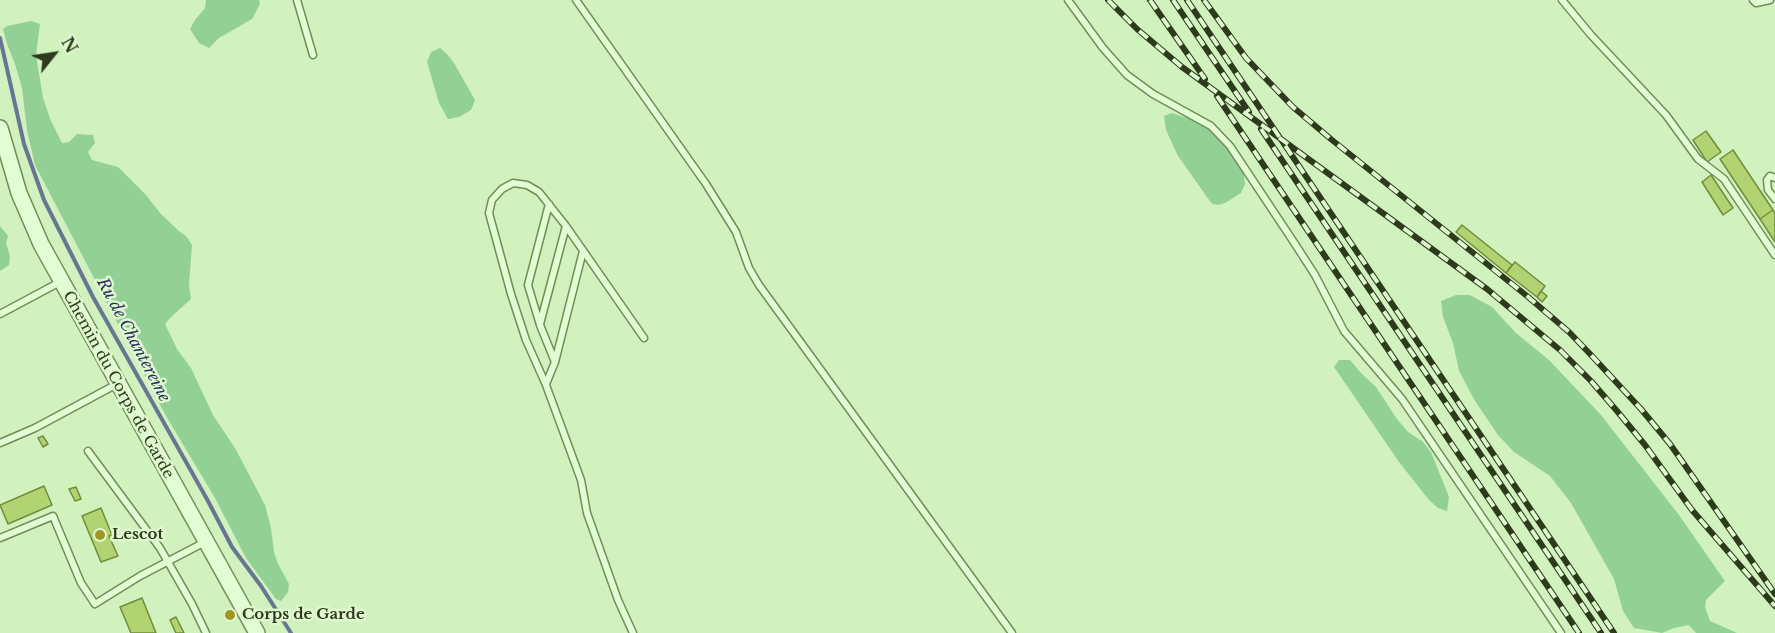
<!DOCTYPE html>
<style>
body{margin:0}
#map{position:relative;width:1775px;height:633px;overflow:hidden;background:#d1f2bf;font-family:"Libre Baskerville",serif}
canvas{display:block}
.north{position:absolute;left:24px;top:24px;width:60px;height:60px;-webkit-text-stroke:4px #def8cf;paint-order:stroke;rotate:60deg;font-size:16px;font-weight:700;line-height:24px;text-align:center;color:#2d3a1b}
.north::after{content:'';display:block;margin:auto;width:21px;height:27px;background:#2d3a1b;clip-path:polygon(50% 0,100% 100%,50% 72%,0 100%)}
</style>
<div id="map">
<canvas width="1775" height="633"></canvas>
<div class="north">N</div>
</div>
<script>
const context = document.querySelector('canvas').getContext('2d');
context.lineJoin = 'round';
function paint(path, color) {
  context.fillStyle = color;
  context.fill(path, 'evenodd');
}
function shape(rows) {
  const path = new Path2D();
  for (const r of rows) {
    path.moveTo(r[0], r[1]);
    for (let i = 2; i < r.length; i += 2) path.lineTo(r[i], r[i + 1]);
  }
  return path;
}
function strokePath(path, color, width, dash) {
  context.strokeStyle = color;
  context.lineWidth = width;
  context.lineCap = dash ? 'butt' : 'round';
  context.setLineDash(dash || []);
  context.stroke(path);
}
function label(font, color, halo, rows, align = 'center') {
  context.font = font + ' "Libre Baskerville",serif';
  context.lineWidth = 5;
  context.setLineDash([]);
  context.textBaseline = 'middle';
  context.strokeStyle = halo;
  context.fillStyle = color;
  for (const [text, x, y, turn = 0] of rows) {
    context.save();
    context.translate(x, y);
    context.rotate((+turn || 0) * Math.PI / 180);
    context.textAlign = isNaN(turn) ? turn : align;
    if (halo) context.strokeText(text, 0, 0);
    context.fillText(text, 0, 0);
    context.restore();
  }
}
const green = shape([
 [206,0,259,0,260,4,252,19,219,38,209,48,199,43,190,29,195,20,205,8],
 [31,21,40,24,36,55,43,98,51,121,62,143,69,142,77,134,93,135,95,143,88,152,92,160,118,167,146,195,160,213,180,232,186,236,192,245,189,285,191,299,171,317,165,324,177,349,191,368,213,415,235,448,265,505,271,528,274,552,278,564,289,584,288,592,281,601,276,599,246,558,215,498,166,416,35,165,27,130,22,88,15,64,7,44,3,29,7,26],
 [440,48,447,54,454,63,475,100,471,110,459,117,448,119,439,103,427,62,431,52],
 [1172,113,1208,125,1214,129,1243,167,1245,184,1241,193,1225,203,1218,205,1212,204,1178,156,1166,130,1164,116],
 [0,226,8,236,6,243,10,256,9,265,0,271],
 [1456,295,1470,295,1492,307,1516,333,1549,360,1601,415,1679,515,1725,581,1706,600,1705,607,1710,621,1737,633,1696,633,1689,625,1674,628,1662,633,1634,628,1623,611,1614,579,1571,503,1550,476,1514,452,1498,435,1475,401,1459,371,1453,343,1443,317,1441,301],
 [1339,360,1350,360,1361,373,1376,387,1397,419,1408,432,1422,441,1431,452,1449,497,1447,511,1438,508,1429,500,1399,462,1334,367]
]);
const stream = shape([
 [0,38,24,144,44,200,93,297,208,501,232,547,261,586,291,633]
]);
const building = shape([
 [1706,131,1721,152,1707,162,1693,140,1706,131],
 [1733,150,1773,210,1760,219,1720,159,1733,150],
 [1711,175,1733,208,1723,215,1702,182,1711,175],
 [1773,210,1775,213,1775,242,1760,219,1773,210],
 [1462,225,1512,265,1506,273,1456,232,1462,225],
 [1515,262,1545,286,1537,297,1506,273,1515,262],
 [1541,291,1547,296,1542,302,1537,297,1541,291],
 [43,436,48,444,43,447,38,438,43,436],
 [44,486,52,505,8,524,0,505,44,486],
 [76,487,81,499,75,501,69,489,76,487],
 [101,508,112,535,109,536,118,556,101,562,82,516,101,508],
 [142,598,156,633,131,633,120,607,142,598],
 [176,617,184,633,176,633,170,620,176,617]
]);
const service = shape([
 [297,0,313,55],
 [576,0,706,184,736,232,749,268,759,285,1012,633],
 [1068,0,1103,48,1127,75,1153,94,1211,126,1230,146,1295,244,1315,275,1344,331,1402,399,1561,633],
 [1562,0,1591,35,1666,115,1698,159,1724,179,1775,255],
 [1753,0,1756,3,1770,0],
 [1775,178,1770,176,1767,180,1768,190,1775,199],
 [549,204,528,285,540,325,555,362],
 [0,314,60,282],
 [540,324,566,226],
 [546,384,555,362,583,251],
 [0,443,35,428,117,384],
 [88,451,160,548,192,604,206,633],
 [0,538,53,516,81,583,95,604,140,576,205,542],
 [633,633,618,600,587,513,581,480,546,385,526,340,511,294,489,213,492,200,502,189,513,183,527,185,539,192,566,226,644,338]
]);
const tertiary = shape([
 [0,128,19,193,41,244,257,633]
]);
const rail = shape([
 [1108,0,1137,29,1182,67,1487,289,1560,350,1591,381,1617,411,1645,445,1692,510,1775,606],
 [1150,0,1205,79],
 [1173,0,1249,112],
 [1187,0,1614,633],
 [1204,0,1246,58,1293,107,1332,140,1527,296,1569,332,1591,355,1641,409,1670,444,1775,594],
 [1217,96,1579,633],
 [1261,129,1601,633]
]);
const markers = [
 [100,535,6,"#a09720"],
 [230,615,6,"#a09720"]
];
const streetNames = [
 ["Chemin du Corps de Garde",118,385,61]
];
const poiNames = [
 ["Lescot",112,535],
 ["Corps de Garde",242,615]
];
const waterNames = [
 ["Ru de Chantereine",133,340,62]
];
paint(green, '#92d095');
strokePath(stream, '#697692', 4);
paint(building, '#b1d371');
strokePath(building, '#718d39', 1.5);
strokePath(service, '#728c56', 9);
strokePath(tertiary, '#728c56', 18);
strokePath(service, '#e2fcd3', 6);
strokePath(tertiary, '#e2fcd3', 15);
strokePath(rail, '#2d3a1b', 6);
strokePath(rail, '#def8cf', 4, [11]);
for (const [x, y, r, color] of markers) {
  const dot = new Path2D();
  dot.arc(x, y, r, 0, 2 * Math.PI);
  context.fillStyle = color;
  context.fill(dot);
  strokePath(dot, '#def8cf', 2);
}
label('15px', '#2d3a1b', '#def8cf', streetNames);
label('bold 15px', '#2d3a1b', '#def8cf', poiNames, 'left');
label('italic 16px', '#29305b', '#def8cf', waterNames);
</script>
